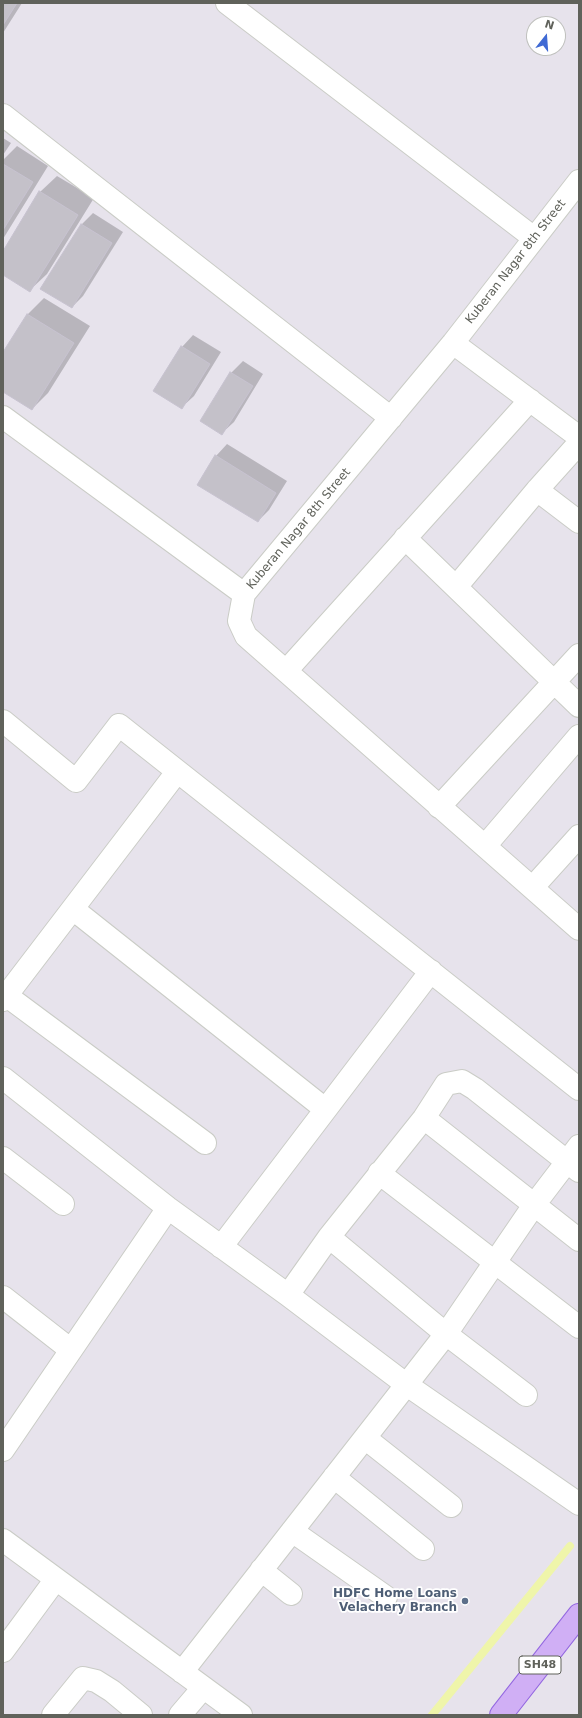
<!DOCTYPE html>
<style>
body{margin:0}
#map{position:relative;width:582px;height:1718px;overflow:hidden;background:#e7e3ec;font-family:"DejaVu Sans",sans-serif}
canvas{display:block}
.frame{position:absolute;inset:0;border:4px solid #60625b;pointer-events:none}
.north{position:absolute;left:526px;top:16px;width:40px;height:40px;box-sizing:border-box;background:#fff;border:1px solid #bfc0bd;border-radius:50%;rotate:17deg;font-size:11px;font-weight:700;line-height:16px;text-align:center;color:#60625b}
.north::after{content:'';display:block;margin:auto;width:14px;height:18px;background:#406ad4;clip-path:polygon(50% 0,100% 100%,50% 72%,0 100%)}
</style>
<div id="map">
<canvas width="582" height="1718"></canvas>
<div class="frame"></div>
<div class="north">N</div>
</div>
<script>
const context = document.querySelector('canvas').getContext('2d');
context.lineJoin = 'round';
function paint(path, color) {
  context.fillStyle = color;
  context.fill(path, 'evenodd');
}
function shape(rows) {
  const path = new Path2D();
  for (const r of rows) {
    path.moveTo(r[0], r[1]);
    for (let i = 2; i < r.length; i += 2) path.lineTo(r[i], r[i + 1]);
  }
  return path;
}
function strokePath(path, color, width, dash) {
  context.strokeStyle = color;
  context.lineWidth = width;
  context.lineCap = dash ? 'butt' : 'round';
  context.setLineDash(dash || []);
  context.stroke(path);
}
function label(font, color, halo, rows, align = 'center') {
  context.font = font + ' "DejaVu Sans",sans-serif';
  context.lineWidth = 3.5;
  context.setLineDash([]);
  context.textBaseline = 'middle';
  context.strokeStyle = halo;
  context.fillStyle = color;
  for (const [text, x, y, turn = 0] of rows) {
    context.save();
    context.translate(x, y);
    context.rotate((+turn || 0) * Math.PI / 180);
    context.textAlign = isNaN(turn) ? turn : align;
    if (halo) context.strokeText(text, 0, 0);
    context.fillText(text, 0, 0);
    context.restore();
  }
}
const shadow = shape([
 [3,3,22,3,3,33],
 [3,138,11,143,3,155],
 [17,146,48,166,3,239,3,160],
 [57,176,94,198,47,274,30,290,3,274,3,252,40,192],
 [93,213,123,232,83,296,72,307,81,225],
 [44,298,90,326,48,393,32,409,3,391,3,354,27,315],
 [193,335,221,352,194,396,182,407,182,347],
 [243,361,263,374,234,422,222,433,231,373],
 [227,444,287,481,269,510,258,521,216,456]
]);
const stream = shape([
 [432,1715,570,1546]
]);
const building = shape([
 [3,3,17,3,3,25,3,3],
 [3,164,33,182,3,230,3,164],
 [39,191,78,215,30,292,3,275,3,251,39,191],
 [81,224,112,243,72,308,40,289,81,224],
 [27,314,74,343,32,410,3,392,3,352,27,314],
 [181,346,210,364,182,409,153,391,181,346],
 [230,372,253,386,222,435,200,421,230,372],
 [215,455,276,493,258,522,197,485,215,455]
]);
const minor = shape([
 [227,3,534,238],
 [3,115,391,418],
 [579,181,453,343,244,594,239,621,246,636,579,929],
 [453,343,579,437],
 [3,417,244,594],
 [537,490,579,522],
 [405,538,579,706],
 [456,587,537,490,579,443],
 [286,671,530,400],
 [3,721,76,781,119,725,579,1089],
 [439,807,579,655],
 [485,846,579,736],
 [533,887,579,836],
 [73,909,325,1109],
 [3,993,205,1143],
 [3,1000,177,772],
 [3,1078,168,1208,288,1295,407,1385,579,1504],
 [424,1118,579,1240],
 [3,1158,63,1204],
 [379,1173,579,1327],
 [329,1237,446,1334,526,1395],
 [221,1247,431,971],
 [288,1295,329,1237,424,1118,446,1084,462,1081,475,1089,579,1171],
 [3,1297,71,1350],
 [365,1438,451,1506],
 [3,1450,168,1208],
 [334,1477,423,1549],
 [292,1531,386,1597],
 [3,1540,241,1715],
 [261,1570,291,1594],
 [3,1651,56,1579],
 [182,1672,446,1334,534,1205,579,1146],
 [53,1715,83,1678,96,1681,112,1691,141,1715],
 [180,1715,203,1688]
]);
const major = shape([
 [501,1715,579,1615]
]);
const markers = [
 [465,1601,4,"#5c6f8a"]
];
const shields = [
 [540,1665,42]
];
const shieldNames = [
 ["SH48",540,1665]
];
const streetNames = [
 ["Kuberan Nagar 8th Street",516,262,-52],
 ["Kuberan Nagar 8th Street",299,529,-50]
];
const serviceNames = [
 ["HDFC Home Loans",457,1594],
 ["Velachery Branch",457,1608]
];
paint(shadow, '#0003');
strokePath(stream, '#eff5aa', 8);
paint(building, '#c4c1c9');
strokePath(building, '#c7c2d0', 1);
strokePath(minor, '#caccc6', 24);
strokePath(major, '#9367e0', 24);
strokePath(minor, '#fff', 22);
strokePath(major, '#d0aff5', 22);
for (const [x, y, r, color] of markers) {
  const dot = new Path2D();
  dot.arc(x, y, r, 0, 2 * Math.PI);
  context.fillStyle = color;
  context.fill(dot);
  strokePath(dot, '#fff', 1.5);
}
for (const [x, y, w] of shields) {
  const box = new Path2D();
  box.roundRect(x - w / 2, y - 9, w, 18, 3);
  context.fillStyle = '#fff';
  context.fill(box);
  strokePath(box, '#60625b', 1);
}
label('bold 11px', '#60625b', null, shieldNames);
label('12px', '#60625b', '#fff', streetNames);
label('bold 12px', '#4e5e75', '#fff', serviceNames, 'right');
</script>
